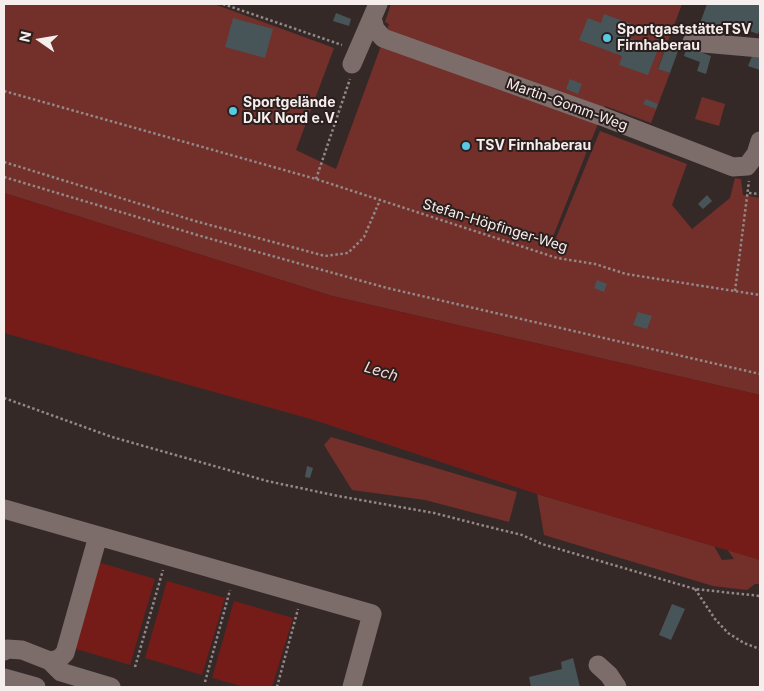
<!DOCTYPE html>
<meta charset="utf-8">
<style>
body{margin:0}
#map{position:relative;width:764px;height:691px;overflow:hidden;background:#352928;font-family:Inter,sans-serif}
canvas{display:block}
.frame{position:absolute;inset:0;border:5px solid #f6eeed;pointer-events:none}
.north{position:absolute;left:15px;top:15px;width:50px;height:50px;-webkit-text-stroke:4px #2b1f1e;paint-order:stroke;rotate:283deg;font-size:14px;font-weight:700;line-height:20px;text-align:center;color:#f6eeed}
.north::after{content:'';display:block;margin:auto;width:18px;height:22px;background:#f6eeed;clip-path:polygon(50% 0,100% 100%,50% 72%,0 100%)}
</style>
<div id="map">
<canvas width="764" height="691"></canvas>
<div class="frame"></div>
<div class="north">N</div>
</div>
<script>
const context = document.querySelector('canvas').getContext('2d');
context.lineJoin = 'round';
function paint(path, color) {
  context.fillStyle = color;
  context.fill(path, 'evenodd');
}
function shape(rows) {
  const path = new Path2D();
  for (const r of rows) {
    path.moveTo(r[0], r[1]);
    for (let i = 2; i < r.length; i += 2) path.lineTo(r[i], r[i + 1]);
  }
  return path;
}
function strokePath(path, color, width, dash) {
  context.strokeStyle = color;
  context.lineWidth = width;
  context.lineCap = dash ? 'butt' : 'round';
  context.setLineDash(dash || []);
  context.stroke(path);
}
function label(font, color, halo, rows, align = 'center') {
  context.font = font + ' Inter,sans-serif';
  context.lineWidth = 4;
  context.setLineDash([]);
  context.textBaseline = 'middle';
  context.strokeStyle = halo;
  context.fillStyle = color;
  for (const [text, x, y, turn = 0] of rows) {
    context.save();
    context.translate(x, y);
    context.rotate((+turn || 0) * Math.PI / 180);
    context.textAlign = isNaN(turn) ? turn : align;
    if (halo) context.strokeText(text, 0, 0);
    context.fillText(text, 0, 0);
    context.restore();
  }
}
const green = shape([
 [4,4,214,4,334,48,296,150,336,169,389,24,385,22,391,4,682,4,658,68,670,73,651,123,605,106,550,244,554,243,600,131,687,164,672,205,692,229,730,198,735,178,741,179,743,195,760,198,760,395,332,296,4,193],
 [702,97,725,104,719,126,695,119],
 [331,437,517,492,509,522,425,500,352,490,324,445],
 [537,494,714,546,722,560,734,559,727,549,760,560,760,584,755,584,747,590,713,586,544,535]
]);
const water = shape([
 [4,193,332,296,760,395,760,560,537,494,314,420,4,333],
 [98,562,155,579,130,665,73,648],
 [167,581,225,598,202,675,145,658],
 [234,601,293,618,272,687,245,687,212,678]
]);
const building = shape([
 [707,4,760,4,760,28,758,34,736,26,734,29,727,26,726,29,720,27,718,29,710,25,708,29,699,26],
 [336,13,351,19,349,26,333,21],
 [604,14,634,25,629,38,658,49,648,75,619,65,622,56,579,40,588,18,601,23],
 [233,18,273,29,265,58,225,47],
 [666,47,678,51,670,73,658,69],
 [687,47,711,56,706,74,697,71,700,62,684,56],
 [753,54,760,56,760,70,748,66],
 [570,79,582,84,578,94,566,89],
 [646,99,658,104,656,109,643,104],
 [707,195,712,201,703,209,698,204],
 [597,280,607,284,604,292,594,288],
 [638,312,652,316,647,329,633,325],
 [307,466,313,468,310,478,305,477],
 [672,604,685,609,671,640,659,635],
 [573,658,580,687,531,687,529,677,562,669,561,662]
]);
const path = shape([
 [223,4,342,45],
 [4,91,316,179,557,258,595,264,626,274,760,295],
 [4,162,195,221,325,256,348,253,364,237,380,200],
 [4,177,204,237,387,288,760,374],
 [316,179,350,79],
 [749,193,760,194],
 [735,291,749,181],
 [4,398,112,437,267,481,338,496,434,513,481,525,522,535,542,544,695,589,760,596],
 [695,589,715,619,728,633,744,643,760,649],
 [135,667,163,570],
 [205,682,230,590],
 [277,687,298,609]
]);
const minor = shape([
 [372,18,375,29,383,38,601,116,733,167,747,166,756,154,760,141],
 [692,42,760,48],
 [352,64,378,4],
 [4,509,372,614,352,687],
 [4,651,7,649,22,650,50,661,61,672,111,687],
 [50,661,59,659,65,653,98,536],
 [598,665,609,675,617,687],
 [4,678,36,687]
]);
const markers = [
 [607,38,5,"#58c8e4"],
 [233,111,5,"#58c8e4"],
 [466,146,5,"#58c8e4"]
];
const poiNames = [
 ["SportgaststätteTSV",617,30],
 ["Firnhaberau",617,46],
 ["Sportgelände",243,103],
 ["DJK Nord e.V.",243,119],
 ["TSV Firnhaberau",476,146]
];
const streetNames = [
 ["Martin-Gomm-Weg",567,105,20],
 ["Stefan-Höpfinger-Weg",495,226,17]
];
const waterNames = [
 ["Lech",381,372,17]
];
paint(green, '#732f29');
paint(water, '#751c19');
paint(building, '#475559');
strokePath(path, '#928887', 2.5, [2.5, 2.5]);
strokePath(minor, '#7c6d6b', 19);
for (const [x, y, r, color] of markers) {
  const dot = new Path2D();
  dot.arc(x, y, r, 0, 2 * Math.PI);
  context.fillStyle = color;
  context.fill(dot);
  strokePath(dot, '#2b1f1e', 2);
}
label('bold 14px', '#f6eeed', '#2b1f1e', poiNames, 'left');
label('14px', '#f6eeed', '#2b1f1e', streetNames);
label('italic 15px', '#f6dbd7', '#2b1f1e', waterNames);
</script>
